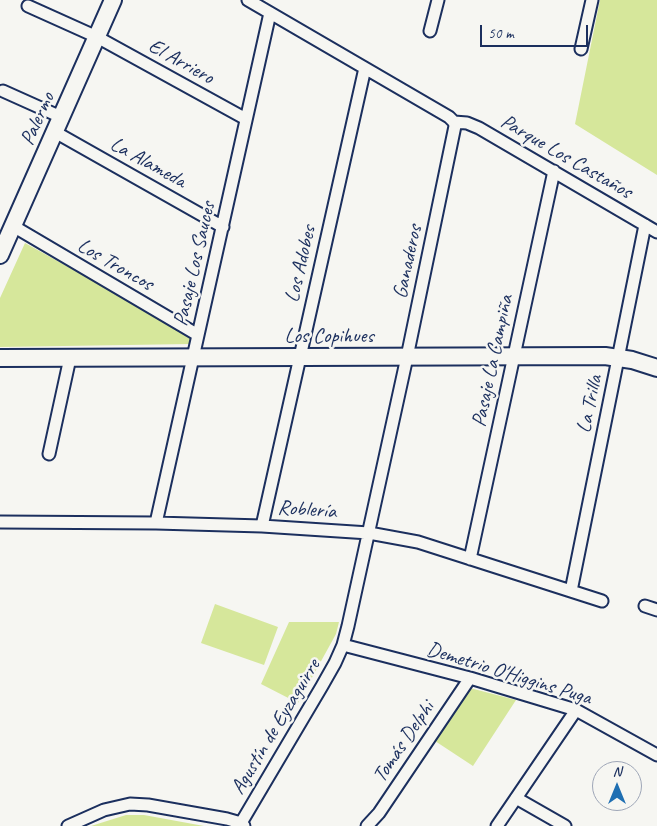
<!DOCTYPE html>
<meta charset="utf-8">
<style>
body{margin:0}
#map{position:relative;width:657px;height:826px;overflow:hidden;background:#f6f6f2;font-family:Caveat,sans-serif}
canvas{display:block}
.north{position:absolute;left:592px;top:761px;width:50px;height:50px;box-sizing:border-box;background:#f6f6f2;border:1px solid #9ea6b7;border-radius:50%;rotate:0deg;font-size:14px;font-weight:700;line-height:20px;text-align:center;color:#1b2f5e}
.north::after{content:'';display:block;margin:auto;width:18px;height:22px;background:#1f6fb2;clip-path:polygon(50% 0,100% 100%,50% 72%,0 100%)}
.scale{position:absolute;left:480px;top:25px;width:108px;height:22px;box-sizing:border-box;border:2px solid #1b2f5e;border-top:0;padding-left:6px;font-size:15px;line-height:18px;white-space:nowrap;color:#1b2f5e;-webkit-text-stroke:4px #f6f6f2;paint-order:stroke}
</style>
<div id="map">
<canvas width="657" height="826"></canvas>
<div class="north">N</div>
<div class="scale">50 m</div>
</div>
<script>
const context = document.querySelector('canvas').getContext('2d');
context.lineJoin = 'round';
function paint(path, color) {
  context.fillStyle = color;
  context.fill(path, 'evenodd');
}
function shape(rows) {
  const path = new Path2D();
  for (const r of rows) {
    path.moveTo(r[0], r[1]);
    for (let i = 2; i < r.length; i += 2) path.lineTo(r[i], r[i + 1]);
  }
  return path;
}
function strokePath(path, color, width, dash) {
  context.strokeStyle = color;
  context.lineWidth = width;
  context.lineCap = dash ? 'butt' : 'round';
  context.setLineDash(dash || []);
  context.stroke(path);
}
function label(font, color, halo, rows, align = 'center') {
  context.font = font + ' Caveat,sans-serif';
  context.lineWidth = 5;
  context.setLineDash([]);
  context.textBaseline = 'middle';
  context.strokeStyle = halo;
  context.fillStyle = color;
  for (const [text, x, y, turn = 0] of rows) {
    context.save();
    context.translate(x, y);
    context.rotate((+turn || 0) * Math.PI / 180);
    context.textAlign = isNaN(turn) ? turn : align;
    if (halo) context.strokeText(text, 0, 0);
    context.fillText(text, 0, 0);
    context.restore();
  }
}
const green = shape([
 [600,0,657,0,657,175,575,124],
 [25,243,191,335,191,344,0,347,0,298],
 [215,604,278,627,264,665,201,643],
 [289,622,339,622,336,634,298,703,261,684],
 [470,688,516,700,473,766,435,741],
 [126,815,144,815,204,826,91,826]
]);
const street = shape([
 [28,6,97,37,246,119],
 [430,31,438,0],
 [581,49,592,0],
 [3,91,61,117],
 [454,122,467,123,479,128,657,232],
 [55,132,223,227],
 [13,226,198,335],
 [49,454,70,358],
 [0,522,156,523,262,526,369,533,418,542,602,601],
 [156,523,270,13],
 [262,526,365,68],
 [470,559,554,171],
 [571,591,645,225],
 [645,606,657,610],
 [343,645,470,678,576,710,657,755],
 [516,798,565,826],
 [68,826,104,810,130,804,148,805,227,819,241,823,244,826],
 [237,826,241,823,322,686,335,663,343,645,348,626,407,357,455,126,454,122,449,117,248,0],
 [367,826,379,813,470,678],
 [497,826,576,710]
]);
const secondary = shape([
 [0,255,113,0],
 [0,358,605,356,632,360,657,368]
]);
const streetNames = [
 ["El Arriero",181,62,29],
 ["Palermo",38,119,-66],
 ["Parque Los Castaños",566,157,30],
 ["La Alameda",148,163,29],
 ["Ganaderos",408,262,-78],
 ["Pasaje Los Sauces",195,264,-77],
 ["Los Adobes",301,264,-77],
 ["Los Troncos",115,265,30],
 ["Los Copihues",329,336],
 ["Pasaje La Campiña",493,361,-78],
 ["La Trilla",590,404,-78],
 ["Roblería",307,510,4],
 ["Demetrio O'Higgins Puga",509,674,17],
 ["Agustín de Eyzaguirre",276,727,-59],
 ["Tomás Delphi",404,742,-56]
];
paint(green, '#d6e79b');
strokePath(street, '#1b2f5e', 15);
strokePath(secondary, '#1b2f5e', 20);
strokePath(street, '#f6f6f2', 11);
strokePath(secondary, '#f6f6f2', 16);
label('21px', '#1b2f5e', '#f6f6f2', streetNames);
</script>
